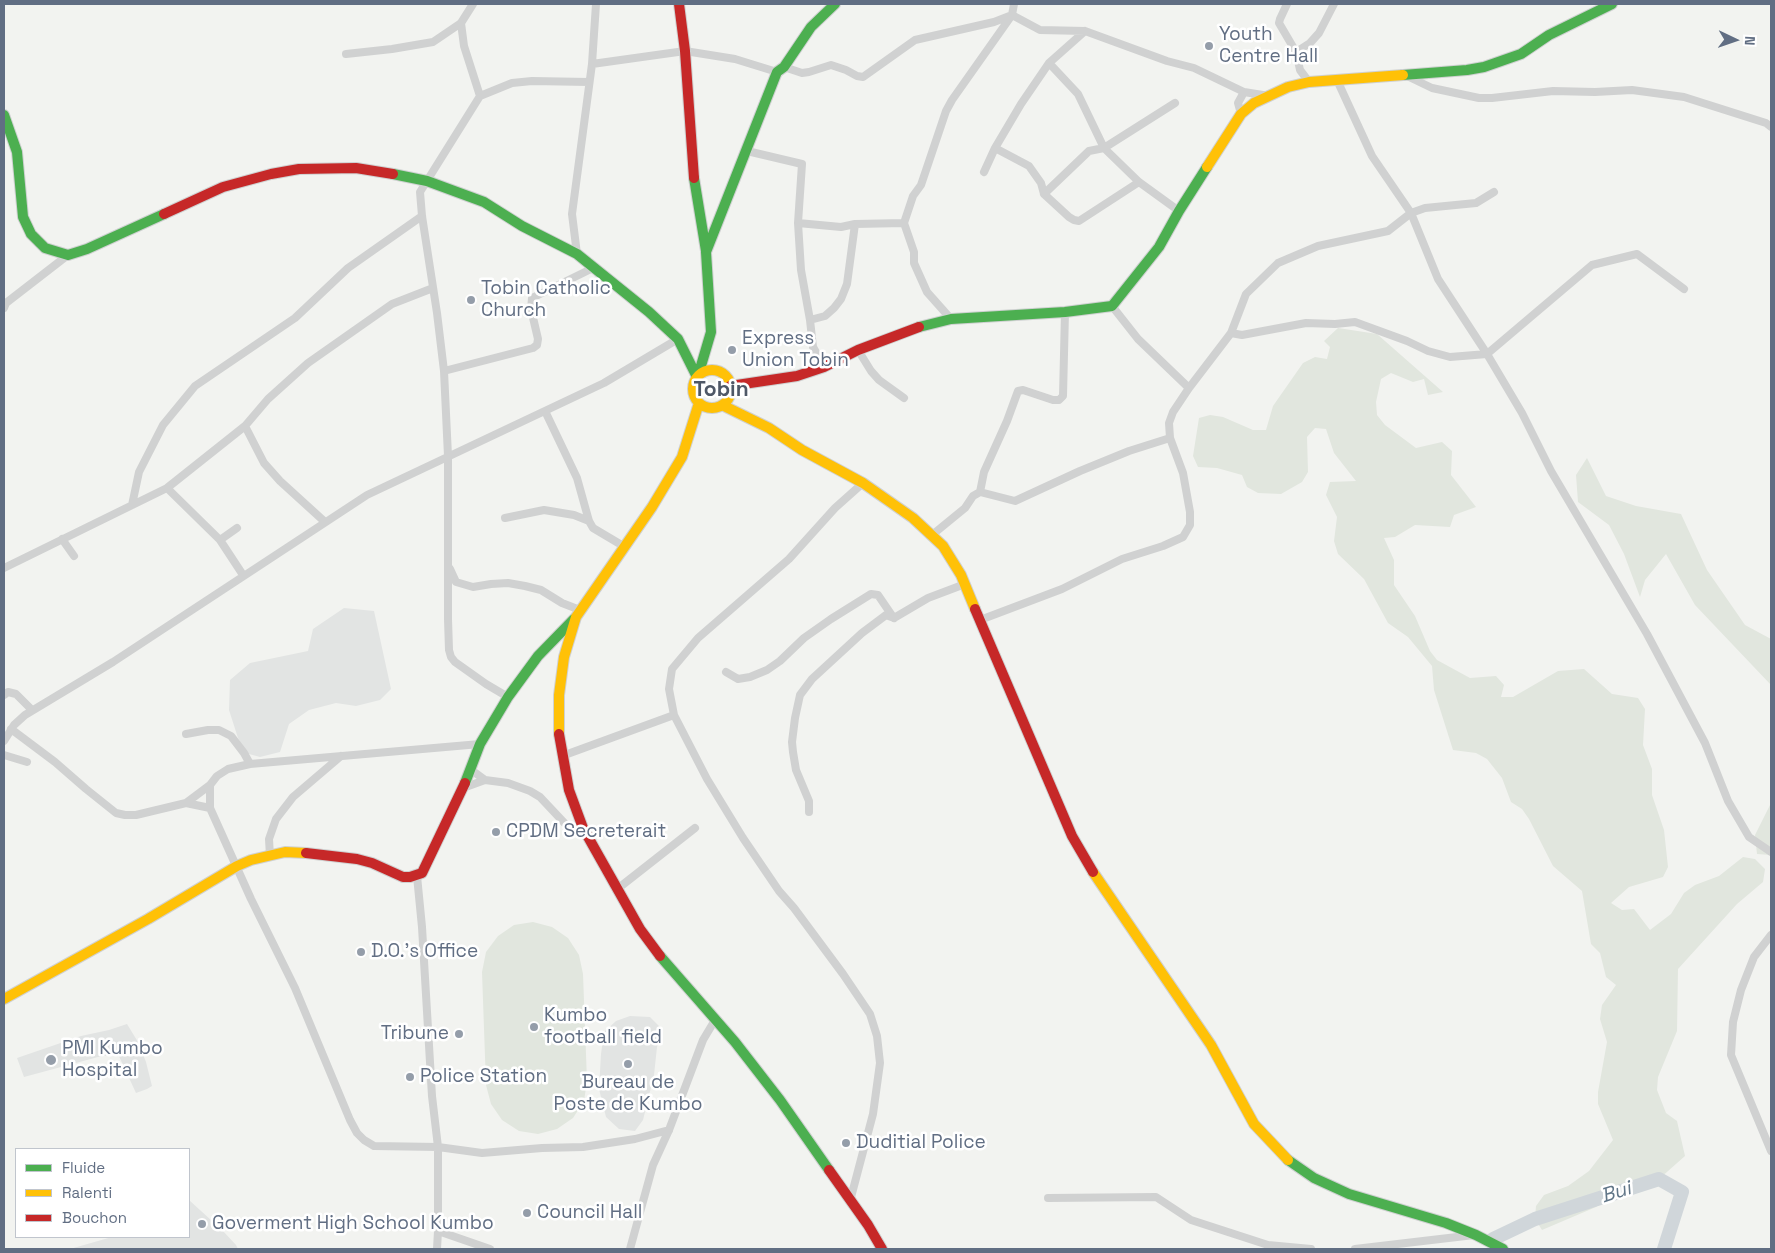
<!DOCTYPE html>
<style>
body{margin:0}
#map{position:relative;width:1775px;height:1253px;overflow:hidden;background:#f2f3f0;font-family:"Space Grotesk",sans-serif}
canvas{display:block}
.frame{position:absolute;inset:0;border:5px solid #616e83;pointer-events:none}
.legend{position:absolute;left:15px;top:1148px;width:175px;height:90px;box-sizing:border-box;background:#fff;border:1px solid #c0c5cd;margin:0;padding:6px 9px;list-style:none;font-size:15px;color:#616e83}
.legend li{display:flex;align-items:center;gap:10px;height:25px}
.legend b{width:25px;border:1px solid #c0c5cd}
.north{position:absolute;left:1710px;top:15px;width:50px;height:50px;-webkit-text-stroke:4px #fff;paint-order:stroke;rotate:93deg;font-size:14px;font-weight:700;line-height:20px;text-align:center;color:#616e83}
.north::after{content:'';display:block;margin:auto;width:18px;height:22px;background:#616e83;clip-path:polygon(50% 0,100% 100%,50% 72%,0 100%)}
</style>
<div id="map">
<canvas width="1775" height="1253"></canvas>
<div class="frame"></div>
<ul class="legend">
<li><b style="height:6px;background:#4caf50"></b>Fluide</li>
<li><b style="height:6px;background:#ffc107"></b>Ralenti</li>
<li><b style="height:6px;background:#c62828"></b>Bouchon</li>
</ul>
<div class="north">N</div>
</div>
<script>
const context = document.querySelector('canvas').getContext('2d');
context.lineJoin = 'round';
function paint(path, color) {
  context.fillStyle = color;
  context.fill(path, 'evenodd');
}
function shape(rows) {
  const path = new Path2D();
  for (const r of rows) {
    if (r.length === 3) {
      path.moveTo(r[0] + r[2], r[1]);
      path.arc(r[0], r[1], r[2], 0, 2 * Math.PI);
      continue;
    }
    path.moveTo(r[0], r[1]);
    for (let i = 2; i < r.length; i += 2) path.lineTo(r[i], r[i + 1]);
  }
  return path;
}
function strokePath(path, color, width, dash) {
  context.strokeStyle = color;
  context.lineWidth = width;
  context.lineCap = dash ? 'butt' : 'round';
  context.setLineDash(dash || []);
  context.stroke(path);
}
function label(font, color, halo, rows, align = 'center') {
  context.font = font + ' "Space Grotesk",sans-serif';
  context.lineWidth = 5;
  context.setLineDash([]);
  context.textBaseline = 'middle';
  context.strokeStyle = halo;
  context.fillStyle = color;
  for (const [text, x, y, turn = 0] of rows) {
    context.save();
    context.translate(x, y);
    context.rotate((+turn || 0) * Math.PI / 180);
    context.textAlign = isNaN(turn) ? turn : align;
    if (halo) context.strokeText(text, 0, 0);
    context.fillText(text, 0, 0);
    context.restore();
  }
}
const built = shape([
 [344,608,374,611,391,689,380,700,356,706,336,703,309,710,289,724,280,752,260,757,249,754,244,749,238,738,229,710,230,680,250,663,308,651,313,629],
 [630,1016,650,1017,662,1029,657,1047,654,1075,643,1120,635,1131,619,1129,606,1117,599,1089,601,1054,604,1032,616,1021],
 [127,1024,138,1042,146,1062,152,1086,147,1089,136,1093,118,1054,98,1057,24,1077,17,1058,81,1036,109,1030],
 [189,1200,223,1231,236,1245,238,1249,70,1249,112,1237,189,1237]
]);
const green = shape([
 [1338,328,1377,334,1443,392,1428,395,1424,379,1413,382,1391,373,1381,379,1376,402,1377,415,1385,425,1416,448,1442,442,1452,451,1451,475,1476,507,1454,515,1450,527,1415,525,1395,537,1384,538,1394,560,1394,585,1415,616,1430,651,1437,660,1470,678,1496,676,1504,685,1501,697,1513,697,1558,671,1584,669,1612,694,1638,698,1645,709,1643,745,1652,769,1652,795,1664,830,1668,867,1663,877,1629,887,1611,903,1622,910,1634,909,1650,930,1671,914,1684,893,1695,885,1719,876,1743,857,1755,859,1765,869,1763,882,1737,904,1678,969,1677,1031,1658,1077,1657,1090,1666,1113,1677,1121,1685,1156,1659,1179,1624,1184,1596,1207,1542,1230,1535,1219,1536,1206,1544,1195,1568,1186,1589,1171,1613,1140,1598,1104,1598,1092,1607,1042,1600,1019,1602,1005,1616,985,1606,977,1600,953,1591,944,1582,891,1553,866,1529,819,1522,809,1511,802,1502,778,1487,759,1476,753,1453,750,1434,690,1432,666,1408,637,1388,623,1364,579,1338,554,1334,541,1337,517,1326,495,1330,482,1356,481,1334,453,1326,429,1315,428,1307,437,1308,472,1302,482,1281,494,1258,493,1247,487,1242,475,1217,468,1198,467,1193,456,1199,418,1210,415,1223,417,1253,430,1266,430,1273,406,1303,363,1315,357,1327,359,1330,347,1324,341],
 [1587,458,1606,496,1636,506,1681,514,1707,570,1745,625,1771,639,1771,685,1695,605,1666,554,1645,580,1640,597,1624,554,1609,525,1578,502,1576,475],
 [1771,803,1771,855,1757,854,1755,835],
 [533,922,552,927,568,938,579,955,583,974,587,1081,584,1101,573,1118,557,1129,538,1134,519,1131,502,1120,491,1104,486,1085,482,972,486,952,498,936,514,925]
]);
const river = shape([
 [1493,1239,1535,1219,1659,1179,1682,1192,1664,1249]
]);
const street = shape([
 [1287,4,1280,19,1279,23,1296,52,1300,70,1309,82],
 [461,23,464,46,480,96],
 [1296,52,1310,43,1319,33,1334,4],
 [346,54,392,49,433,42,461,23,473,4],
 [1049,63,1078,94,1104,148,1175,103],
 [592,64,685,51,735,59,777,72],
 [784,67,802,73,809,72,831,65,846,70,857,76,863,77,915,40,994,22,1012,15,1040,30,1085,31,1167,61,1194,68,1244,92,1269,96],
 [1405,75,1432,88,1479,98,1492,98,1553,91,1595,92,1632,90,1684,97,1766,123,1771,127],
 [1337,80,1372,156,1411,213,1438,279,1487,354,1522,413,1551,471,1647,634,1705,743,1728,801,1749,837,1771,852],
 [1241,114,1238,103,1244,92],
 [995,148,1029,166,1041,183,1044,194,1089,151,1104,148,1139,182,1179,211],
 [747,151,802,164,798,223,801,270,810,320,813,347,824,367],
 [984,172,995,148,1021,104,1049,63,1085,31],
 [1044,194,1069,217,1074,220,1079,221,1139,182],
 [798,223,841,227,855,224,904,223],
 [577,254,572,214,592,64,596,4],
 [1112,306,1138,339,1189,388],
 [4,308,6,303,68,255],
 [951,319,927,292,914,263,914,252,904,223,913,196,921,185,946,111,952,100,1012,15,1014,4],
 [810,320,825,316,834,308,841,299,847,284,855,224],
 [1231,333,1246,294,1278,263,1318,246,1388,231,1411,213,1425,208,1476,203,1494,192],
 [858,350,871,371,879,380,904,398],
 [444,371,533,348,537,345,538,339,531,309,532,298,593,268],
 [545,411,577,478,589,521,593,528,625,547],
 [167,488,220,540],
 [980,492,984,472,1007,421,1018,391,1023,390,1053,400,1059,400,1063,396,1065,312],
 [132,505,139,472,163,425,195,386,295,318,348,268,422,216],
 [505,518,544,510,574,515,589,521],
 [325,522,280,481,264,463,245,426,268,399,308,363,392,304,433,288],
 [237,528,220,540,243,575],
 [932,535,965,508,973,496,980,492,1015,501,1080,471,1129,451,1170,438],
 [62,539,74,556],
 [4,568,167,488,245,426],
 [450,569,456,582,473,587,491,584,508,583,525,586,541,590,562,603,580,610],
 [894,618,928,598,965,584],
 [980,620,1062,589,1122,559,1163,546,1183,537,1190,525,1190,512,1183,473,1170,438,1169,423,1173,412,1189,388,1231,333,1242,335,1306,323,1335,324,1355,322,1407,341,1428,351,1450,357,1487,354,1592,265,1637,254,1684,289],
 [726,672,738,679,750,677,767,670,780,661,804,638,831,619,871,594,878,595,893,617],
 [4,695,8,692,16,694,32,710],
 [508,697,486,684,455,662,451,657,449,650,448,619,448,456,444,371,437,313,422,216,420,192,480,96,512,83,532,81,589,82],
 [11,729,55,762,86,789,116,813,125,815,136,815,186,803,210,785],
 [186,734,208,730,219,730,231,736,244,753,250,764],
 [4,741,14,725,25,715,113,662,367,495,604,383,678,339],
 [480,744,250,764,228,769,217,776,210,785,210,808,251,899,295,988,350,1120,357,1133,364,1140,374,1146,438,1147,482,1153,542,1148,583,1147,635,1139,669,1130],
 [4,755,27,762],
 [562,756,674,715],
 [470,769,485,780,508,783,530,791,540,797,571,830,583,828],
 [463,788,485,780],
 [186,803,210,808],
 [809,812,809,801,796,770,793,752,792,742,795,718,800,695,812,679,862,633,886,615,894,618],
 [270,856,269,839,276,819,293,797,341,756],
 [417,876,422,927,432,1096,438,1147,438,1231,437,1249],
 [616,890,695,828],
 [1771,935,1754,957,1741,990,1733,1022,1731,1055,1771,1151],
 [1048,1198,1156,1197,1191,1220,1268,1245,1311,1249],
 [850,1201,873,1114,880,1063,877,1036,870,1014,843,974,794,908,779,891,743,838,707,779,674,715,669,689,672,669,698,638,789,559,835,508,863,483],
 [438,1231,490,1249],
 [630,1249,653,1165,669,1130,703,1040,715,1020],
 [1355,1249,1474,1235]
]);
const fast = shape([
 [1403,75,1467,70,1484,67,1521,54,1549,35,1612,4],
 [4,115,17,152,23,217,31,234,45,248,68,255,87,249,164,214],
 [393,174,427,181,484,202,522,226,577,254,649,312,678,339,697,377],
 [694,178,706,251],
 [919,327,951,319,1065,312,1112,306,1159,247,1179,211,1207,167],
 [698,376,711,332,706,252,777,72,784,67,811,27,835,4],
 [465,783,480,744,508,697,538,656,574,619],
 [660,956,735,1042,780,1100,829,1170],
 [1288,1160,1314,1178,1349,1194,1446,1223,1476,1235,1503,1249]
]);
const slow = shape([
 [1207,167,1241,114,1254,103,1288,87,1309,82,1403,75],
 [712,389,19],
 [722,405,769,428,802,450,863,483,913,518,943,546,961,575,975,609],
 [559,734,559,695,564,657,576,617,652,507,682,457,699,403],
 [1093,872,1211,1045,1254,1124,1288,1160],
 [4,999,148,919,237,866,251,860,285,852,306,853]
]);
const jam = shape([
 [679,4,685,51,694,178],
 [164,214,223,187,271,174,299,169,356,168,393,174],
 [730,386,797,376,824,367,858,350,919,327],
 [975,609,1072,836,1093,872],
 [559,734,569,790,583,828,640,929,660,956],
 [306,853,357,859,372,863,403,877,410,877,422,873,465,783],
 [829,1170,868,1225,882,1249]
]);
const markers = [
 [1209,46,5,"#949da9"],
 [471,300,5,"#949da9"],
 [732,350,5,"#949da9"],
 [496,832,5,"#949da9"],
 [361,952,5,"#949da9"],
 [534,1027,5,"#949da9"],
 [459,1034,5,"#949da9"],
 [51,1060,6,"#949da9"],
 [628,1064,5,"#949da9"],
 [410,1077,5,"#949da9"],
 [846,1143,5,"#949da9"],
 [527,1213,5,"#949da9"],
 [202,1224,5,"#949da9"]
];
const poiNames = [
 ["Youth",1219,35],
 ["Centre Hall",1219,57],
 ["Tobin Catholic",481,289],
 ["Church",481,311],
 ["Express",742,339],
 ["Union Tobin",742,361],
 ["CPDM Secreterait",506,832],
 ["D.O.'s Office",371,952],
 ["Kumbo",544,1016],
 ["football field",544,1038],
 ["Tribune",449,1034,"right"],
 ["PMI Kumbo",62,1049],
 ["Hospital",62,1071],
 ["Police Station",420,1077],
 ["Bureau de",628,1083,"center"],
 ["Poste de Kumbo",628,1105,"center"],
 ["Duditial Police",856,1143],
 ["Council Hall",537,1213],
 ["Goverment High School Kumbo",212,1224]
];
const waterNames = [
 ["Bui",1616,1193,-18]
];
const quarterNames = [
 ["Tobin",721,390]
];
paint(built, '#e2e4e3');
paint(green, '#e1e6de');
strokePath(river, '#d0d6da', 14);
strokePath(fast, '#cfd1d1', 12);
strokePath(slow, '#cfd1d1', 12);
strokePath(jam, '#cfd1d1', 12);
strokePath(street, '#d0d1d1', 8);
strokePath(fast, '#4caf50', 10);
strokePath(slow, '#ffc107', 10);
strokePath(jam, '#c62828', 10);
for (const [x, y, r, color] of markers) {
  const dot = new Path2D();
  dot.arc(x, y, r, 0, 2 * Math.PI);
  context.fillStyle = color;
  context.fill(dot);
  strokePath(dot, '#fff', 2);
}
label('19px', '#616e83', '#fff', poiNames, 'left');
label('italic 20px', '#617688', '#fff', waterNames);
label('bold 21px', '#4f5867', '#fff', quarterNames);
</script>
